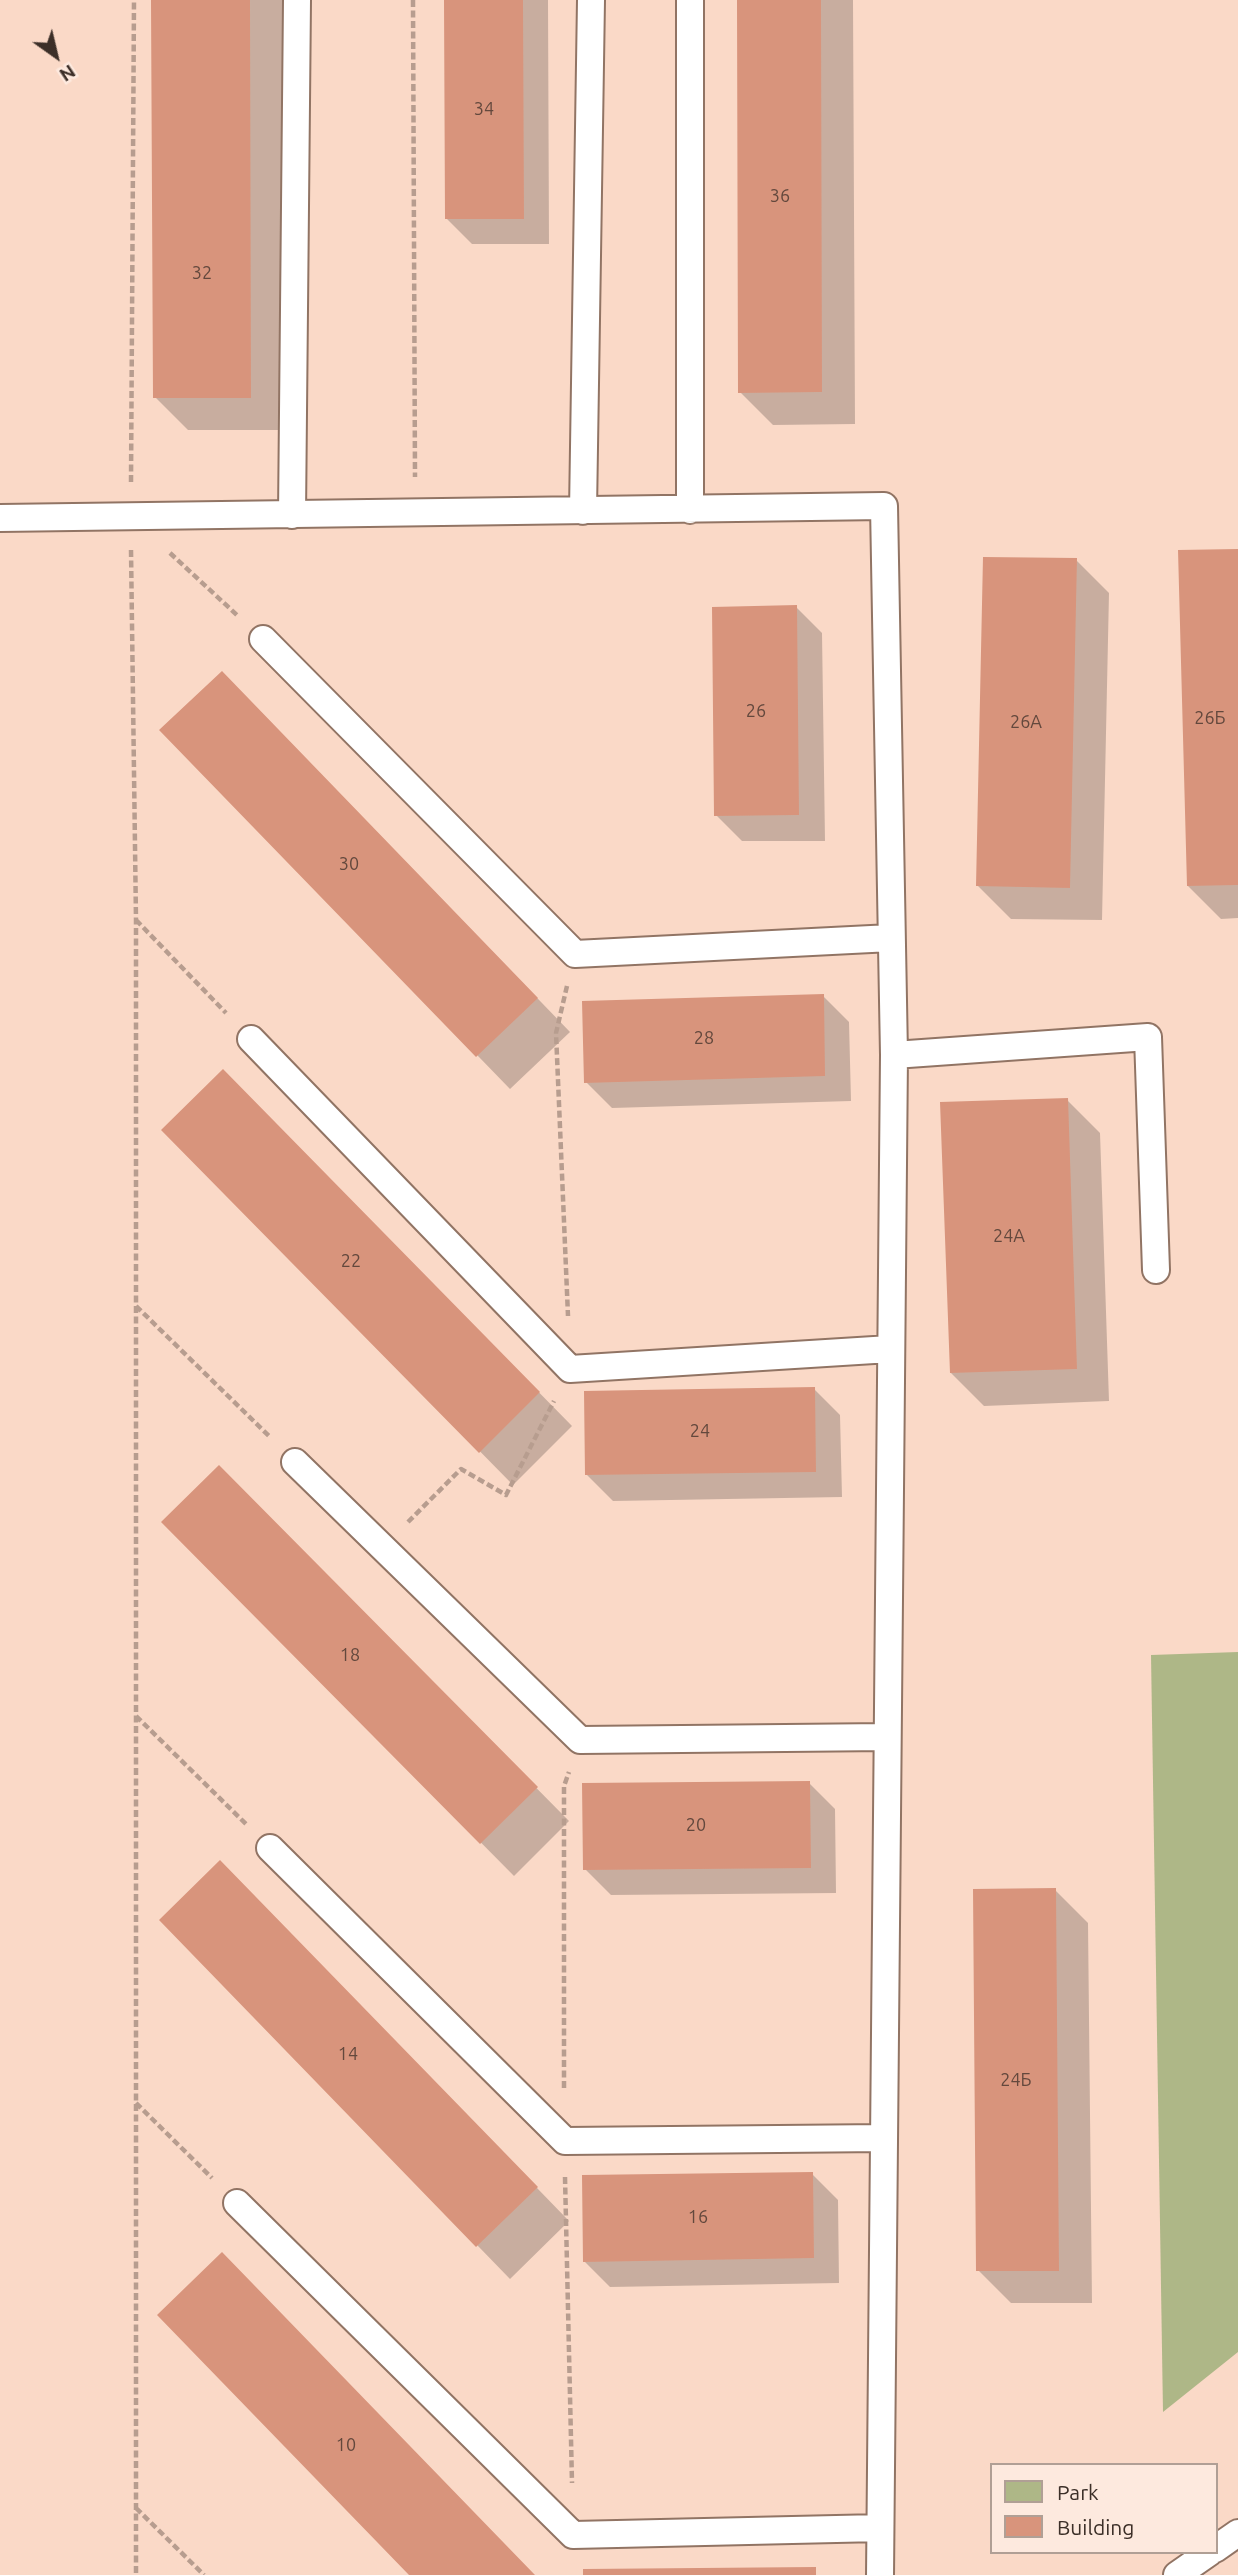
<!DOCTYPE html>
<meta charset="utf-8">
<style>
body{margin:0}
#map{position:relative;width:1238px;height:2575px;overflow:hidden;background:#fad9c7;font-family:Ubuntu,sans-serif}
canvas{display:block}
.legend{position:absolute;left:990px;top:2463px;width:228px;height:91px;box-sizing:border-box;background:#fde9de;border:2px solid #b09f95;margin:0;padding:9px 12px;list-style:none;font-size:21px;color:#3c2f28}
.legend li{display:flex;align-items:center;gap:14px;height:35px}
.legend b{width:35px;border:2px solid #b09f95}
.north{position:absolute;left:21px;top:21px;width:70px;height:70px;-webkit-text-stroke:5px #fde9de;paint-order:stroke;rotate:146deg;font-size:19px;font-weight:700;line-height:28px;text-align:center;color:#3c2f28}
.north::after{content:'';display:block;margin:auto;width:24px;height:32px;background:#3c2f28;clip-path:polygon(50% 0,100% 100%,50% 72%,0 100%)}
</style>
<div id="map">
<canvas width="1238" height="2575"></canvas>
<ul class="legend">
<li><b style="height:19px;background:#aeb787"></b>Park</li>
<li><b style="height:19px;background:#d8947c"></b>Building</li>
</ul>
<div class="north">N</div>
</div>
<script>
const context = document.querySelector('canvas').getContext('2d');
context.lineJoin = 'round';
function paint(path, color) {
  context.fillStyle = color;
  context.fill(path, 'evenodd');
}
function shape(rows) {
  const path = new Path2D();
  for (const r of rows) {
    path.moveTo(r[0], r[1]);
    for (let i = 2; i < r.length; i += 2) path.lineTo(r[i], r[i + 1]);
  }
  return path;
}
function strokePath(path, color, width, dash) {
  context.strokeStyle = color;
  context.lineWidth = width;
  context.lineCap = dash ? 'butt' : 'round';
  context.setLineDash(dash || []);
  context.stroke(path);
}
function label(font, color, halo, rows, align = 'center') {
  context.font = font + ' Ubuntu,sans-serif';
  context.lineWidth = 7;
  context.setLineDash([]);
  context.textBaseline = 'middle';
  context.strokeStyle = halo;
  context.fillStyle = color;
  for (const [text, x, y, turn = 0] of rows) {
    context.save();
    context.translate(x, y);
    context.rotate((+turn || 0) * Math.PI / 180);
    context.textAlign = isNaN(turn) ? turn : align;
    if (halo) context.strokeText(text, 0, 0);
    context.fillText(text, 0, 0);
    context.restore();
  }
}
const green = shape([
 [1238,1652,1238,2352,1163,2412,1151,1655]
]);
const shadow = shape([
 [153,0,282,0,284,430,188,430,155,397],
 [446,0,548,0,549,244,472,244,446,218],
 [739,0,853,0,855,424,773,425,740,392],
 [1238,550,1238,918,1221,919,1188,886],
 [1076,560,1109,593,1102,920,1011,919,978,886],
 [796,607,822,633,825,841,742,841,716,815],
 [255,706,570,1032,510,1089,162,730],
 [823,996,849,1022,851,1101,612,1108,586,1082],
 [1067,1100,1100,1133,1109,1401,984,1406,951,1373],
 [256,1104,572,1426,513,1485,164,1130],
 [814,1389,840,1415,842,1497,613,1501,587,1475],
 [219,1467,569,1821,514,1876,164,1522],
 [809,1783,835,1809,836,1893,611,1895,585,1869],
 [1055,1890,1088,1923,1092,2303,1011,2303,978,2270],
 [253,1895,569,2221,510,2279,162,1920],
 [812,2174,838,2200,839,2283,610,2287,584,2261]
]);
const building = shape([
 [151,0,250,0,251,398,153,398],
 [444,0,523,0,524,219,445,219],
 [737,0,821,0,822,392,738,393],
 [1238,549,1238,885,1187,886,1178,550],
 [983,557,1077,558,1070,888,976,886],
 [797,605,799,815,714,816,712,607],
 [222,671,538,998,476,1057,159,730],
 [824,994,825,1076,584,1083,582,1001],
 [223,1069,540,1392,479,1453,161,1130],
 [1068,1098,1077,1369,950,1373,940,1102],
 [815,1387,816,1472,585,1475,584,1391],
 [219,1465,538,1787,480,1844,161,1522],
 [810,1781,811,1868,583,1870,582,1783],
 [220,1860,538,2187,476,2247,159,1920],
 [1056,1888,1059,2271,976,2271,973,1889],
 [813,2172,814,2258,583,2262,582,2175],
 [222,2252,535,2575,409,2575,157,2315],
 [816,2567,816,2575,583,2575,583,2569]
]);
const path = shape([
 [413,0,415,477],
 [131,482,134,0],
 [131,550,136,920,136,2575],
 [170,553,238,616],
 [136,920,226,1013],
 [567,986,556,1033,568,1316],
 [136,1306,270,1437],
 [408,1522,461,1469,506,1495,554,1401],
 [136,1716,247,1825],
 [564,2088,564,1786,569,1772],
 [136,2103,212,2178],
 [565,2177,572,2483],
 [136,2508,204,2575]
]);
const lane = shape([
 [690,0,690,510],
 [583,511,591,0],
 [292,515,297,0],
 [0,518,884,506,894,1055,1148,1037,1156,1270],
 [263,639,575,954,891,938],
 [251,1039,570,1369,890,1349],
 [295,1462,580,1740,887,1737],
 [270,1848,565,2141,884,2138],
 [237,2203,573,2535,880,2528],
 [1215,2549,1238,2533],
 [880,2575,894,1055],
 [1177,2575,1210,2552]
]);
const numberNames = [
 ["34",484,109],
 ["36",780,196],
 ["32",202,273],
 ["26",756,711],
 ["26Б",1210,718],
 ["26А",1026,722],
 ["30",349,864],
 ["28",704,1038],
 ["24А",1009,1236],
 ["22",351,1261],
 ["24",700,1431],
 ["18",350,1655],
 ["20",696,1825],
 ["14",348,2054],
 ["24Б",1016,2080],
 ["16",698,2217],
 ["10",346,2445]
];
paint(green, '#aeb787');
paint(shadow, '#0003');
paint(building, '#d8947c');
strokePath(lane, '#917464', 30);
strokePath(path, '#b79d8f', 4.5, [7, 3.5]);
strokePath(lane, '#fff', 26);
label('18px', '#63483d', null, numberNames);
</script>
